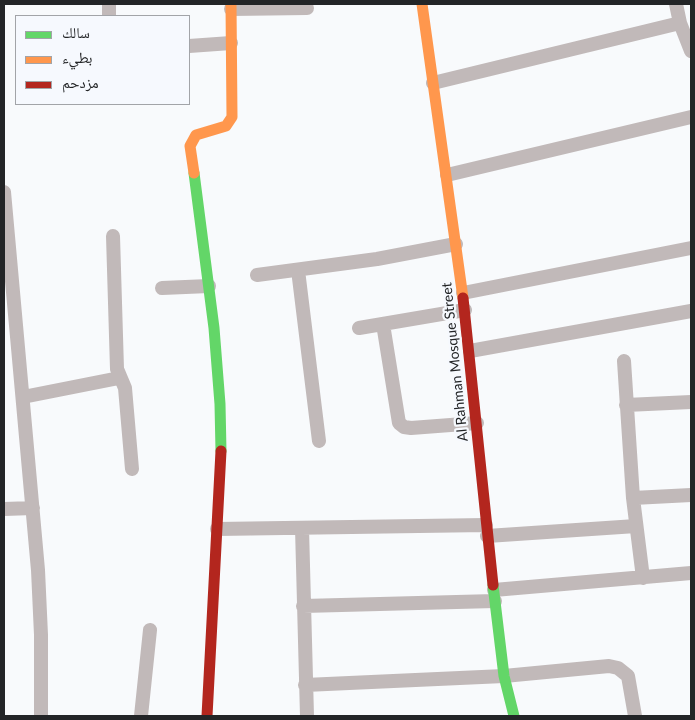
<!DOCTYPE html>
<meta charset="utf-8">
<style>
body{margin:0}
#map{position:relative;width:695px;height:720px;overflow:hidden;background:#f8fafc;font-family:Lato,"Noto Naskh Arabic",sans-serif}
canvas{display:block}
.frame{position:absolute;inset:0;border:5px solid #232527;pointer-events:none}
.legend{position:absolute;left:15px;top:15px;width:175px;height:90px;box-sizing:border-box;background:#f6f9fe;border:1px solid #a2a4a8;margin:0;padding:6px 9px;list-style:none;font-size:15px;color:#232527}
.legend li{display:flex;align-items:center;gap:10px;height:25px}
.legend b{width:25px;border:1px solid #a2a4a8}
</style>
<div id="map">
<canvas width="695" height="720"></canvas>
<div class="frame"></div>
<ul class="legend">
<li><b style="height:6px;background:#63d668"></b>سالك</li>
<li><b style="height:6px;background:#ff974d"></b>بطيء</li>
<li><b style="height:6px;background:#b3261e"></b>مزدحم</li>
</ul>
</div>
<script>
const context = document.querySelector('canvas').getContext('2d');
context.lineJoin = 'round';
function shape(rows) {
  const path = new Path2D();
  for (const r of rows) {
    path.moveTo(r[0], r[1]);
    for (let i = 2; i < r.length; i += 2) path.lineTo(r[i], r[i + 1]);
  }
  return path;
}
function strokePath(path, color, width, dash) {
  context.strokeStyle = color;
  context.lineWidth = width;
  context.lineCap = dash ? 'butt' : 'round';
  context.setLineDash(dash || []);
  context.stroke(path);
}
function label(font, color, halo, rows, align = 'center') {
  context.font = font + ' Lato,sans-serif';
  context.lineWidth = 4.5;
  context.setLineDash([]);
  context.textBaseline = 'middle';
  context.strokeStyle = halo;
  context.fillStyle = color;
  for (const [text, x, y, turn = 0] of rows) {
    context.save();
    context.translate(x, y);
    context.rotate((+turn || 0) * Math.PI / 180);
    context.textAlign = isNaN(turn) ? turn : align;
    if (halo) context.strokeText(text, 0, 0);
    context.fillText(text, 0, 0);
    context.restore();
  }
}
const street = shape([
 [109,4,109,16],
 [676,4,680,23,691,51],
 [231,9,307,8],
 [189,46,231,43],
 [433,83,680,23],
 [447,175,691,117],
 [4,192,38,570,41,635,41,716],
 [113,236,117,369,125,388,132,469],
 [298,270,319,441],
 [257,275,377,259,456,244],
 [162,288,209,286],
 [463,293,691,248],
 [383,324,399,423,404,427,411,428,477,423],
 [359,328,465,310],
 [470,351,691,311],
 [624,361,633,498,643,578],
 [23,397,119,378],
 [626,405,691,402],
 [633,498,691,495],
 [4,509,33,508],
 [302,528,307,716],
 [217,529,486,525],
 [487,536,636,526],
 [494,590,691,573],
 [303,606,495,601],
 [305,685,504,676,609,666,618,668,628,676,635,716],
 [141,716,150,630]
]);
const fast = shape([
 [194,173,214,328,220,404,221,451],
 [493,585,504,676,514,716]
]);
const slow = shape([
 [422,4,463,298],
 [194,173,190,146,196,135,226,126,232,117,231,4]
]);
const jam = shape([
 [463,298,493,585],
 [207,716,221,451]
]);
const streetNames = [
 ["Al Rahman Mosque Street",455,362,-96]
];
strokePath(street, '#c1b9b9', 14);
strokePath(fast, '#63d668', 11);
strokePath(slow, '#ff974d', 11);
strokePath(jam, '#b3261e', 11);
label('14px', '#232527', '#f6f9fe', streetNames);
</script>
